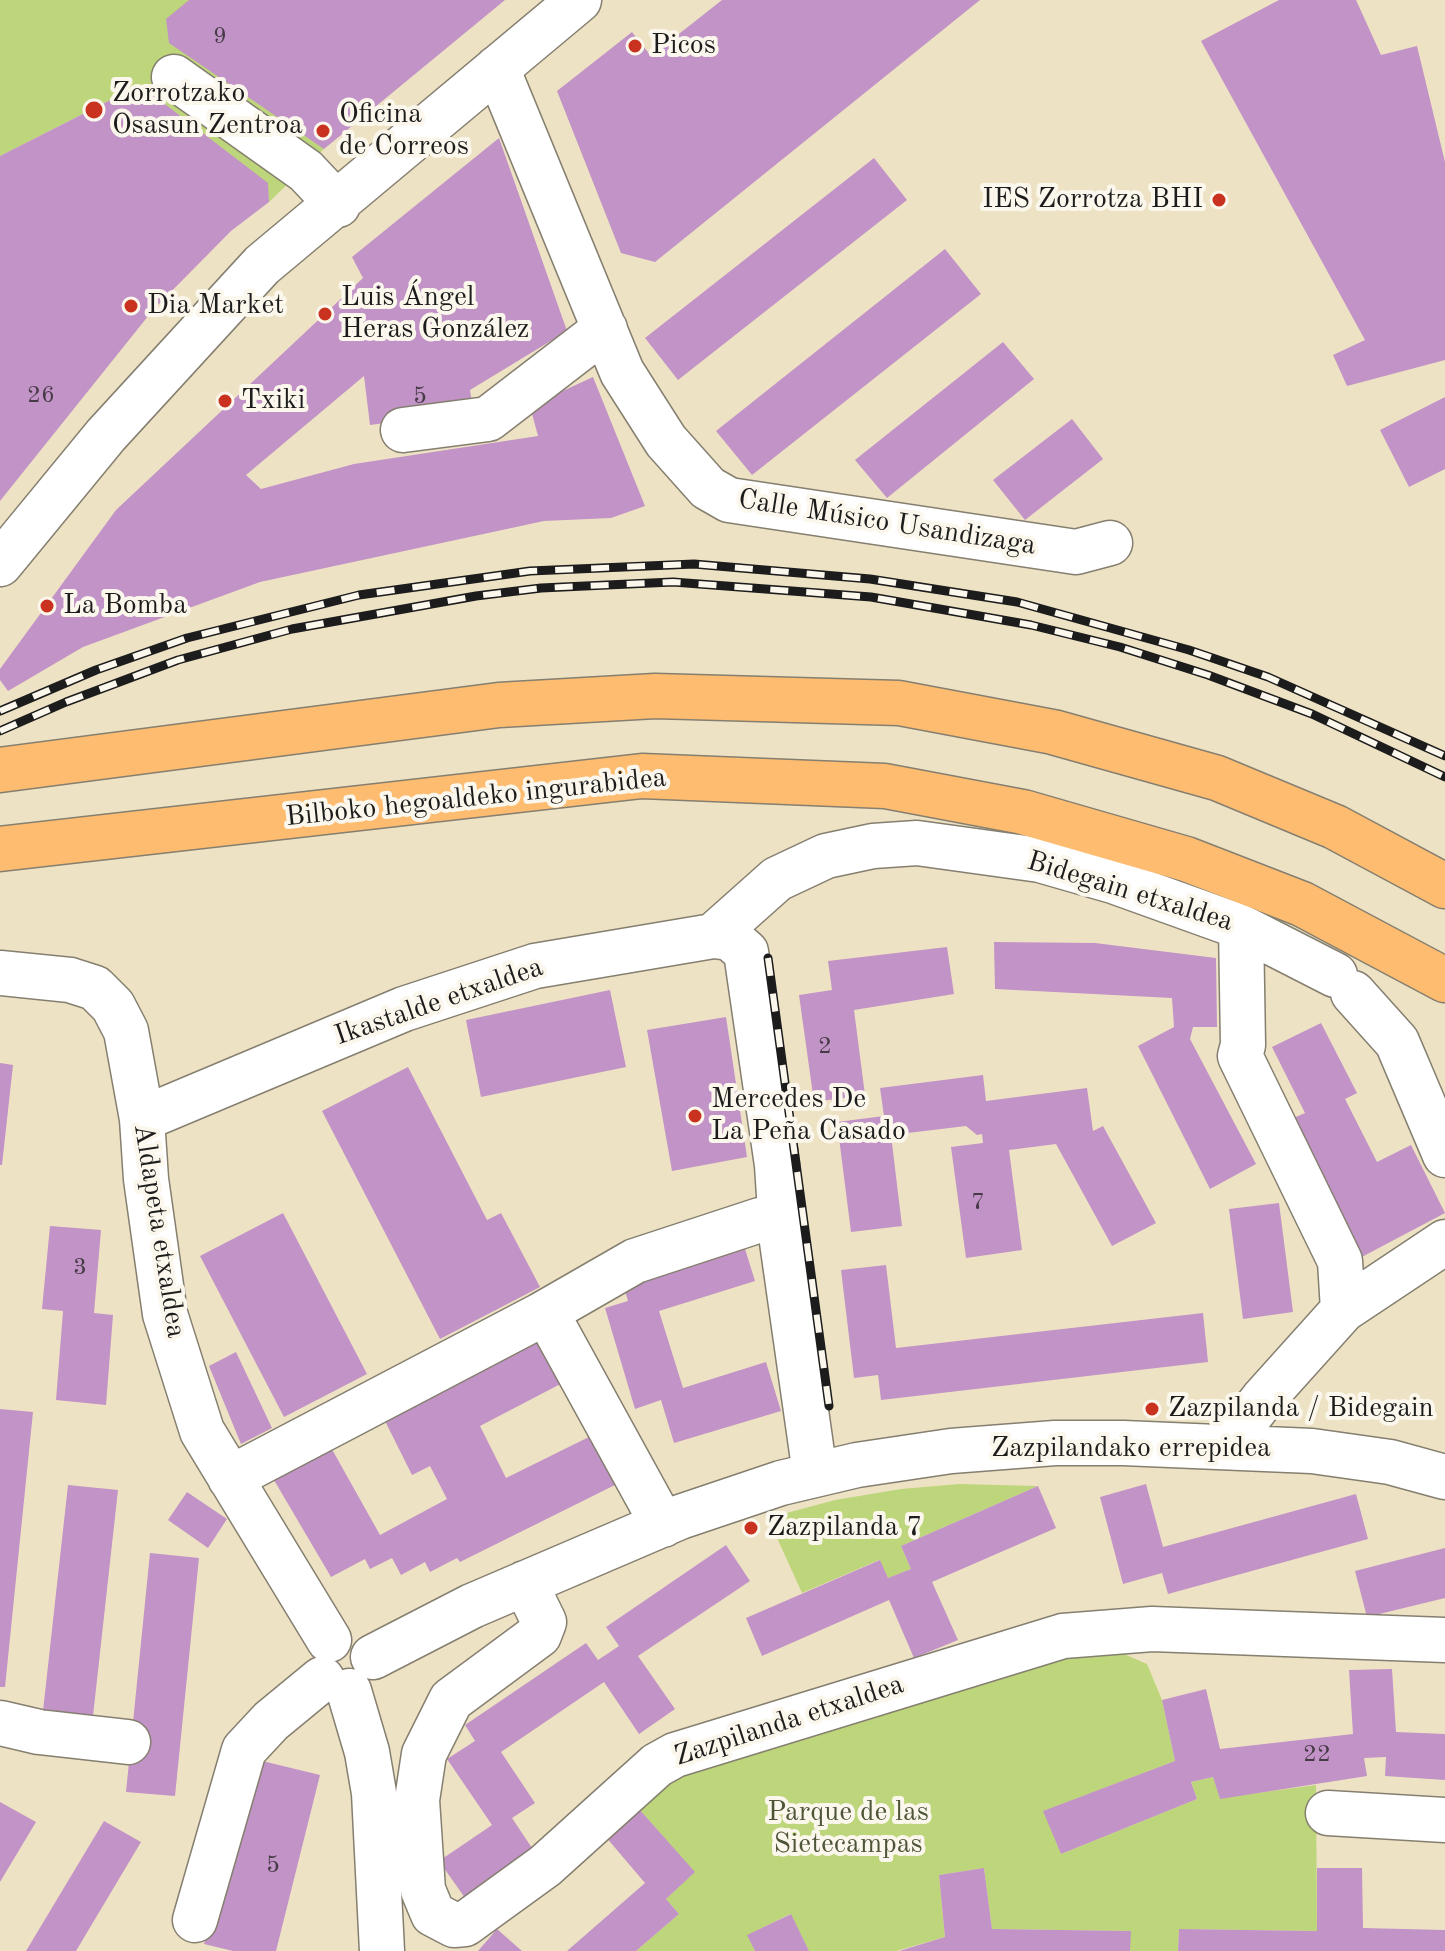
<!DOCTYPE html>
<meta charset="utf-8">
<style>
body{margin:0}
canvas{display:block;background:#eee2c4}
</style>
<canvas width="1445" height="1951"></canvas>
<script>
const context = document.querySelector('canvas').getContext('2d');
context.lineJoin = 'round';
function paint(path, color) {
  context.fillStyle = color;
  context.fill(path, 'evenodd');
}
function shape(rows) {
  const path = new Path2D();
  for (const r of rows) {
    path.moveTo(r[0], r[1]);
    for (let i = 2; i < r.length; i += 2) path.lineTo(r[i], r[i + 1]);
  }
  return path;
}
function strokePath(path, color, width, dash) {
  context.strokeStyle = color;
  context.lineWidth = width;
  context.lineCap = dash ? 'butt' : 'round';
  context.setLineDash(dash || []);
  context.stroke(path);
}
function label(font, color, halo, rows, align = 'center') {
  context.font = font + ' "Old Standard TT",serif';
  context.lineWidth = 8;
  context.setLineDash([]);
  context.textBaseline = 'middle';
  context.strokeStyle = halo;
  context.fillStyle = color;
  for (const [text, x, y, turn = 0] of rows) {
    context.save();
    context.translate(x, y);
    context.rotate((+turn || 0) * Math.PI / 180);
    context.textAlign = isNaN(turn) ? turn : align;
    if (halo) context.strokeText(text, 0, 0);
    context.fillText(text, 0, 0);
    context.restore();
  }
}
const green = shape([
 [0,0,189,0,324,149,269,202,267,183,140,85,0,156],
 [959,1484,1038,1486,901,1546,911,1569,888,1578,879,1560,802,1593,768,1518,835,1500,901,1489],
 [1103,1645,1147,1664,1162,1700,1175,1761,1044,1811,1061,1854,1197,1799,1191,1782,1213,1777,1220,1798,1316,1785,1317,1931,1179,1929,1178,1951,1130,1951,1130,1931,992,1929,984,1868,939,1875,945,1937,896,1951,809,1951,790,1914,748,1935,755,1951,636,1951,679,1914,666,1899,694,1872,639,1809,669,1781,686,1771]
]);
const building = shape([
 [189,0,505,0,324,149,169,43,166,19],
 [722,0,980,0,655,262,621,253,557,91,632,32,651,56],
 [1279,0,1356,0,1381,55,1417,46,1445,162,1445,360,1347,386,1333,355,1365,340,1201,41],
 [140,85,268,183,269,202,231,231,153,310,0,501,0,156],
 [499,138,567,331,470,390,473,411,370,425,364,376,246,475,261,489,354,464,538,436,530,406,593,377,645,506,611,518,544,521,260,582,83,647,8,691,0,680,0,669,116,510,363,278,352,257],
 [874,158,907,200,678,380,645,338],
 [945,249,981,294,752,475,716,431],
 [1003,342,1034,379,887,498,855,460],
 [1445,397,1445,469,1409,487,1380,430],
 [1072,419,1103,459,1025,520,993,480],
 [994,942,1095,943,1216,958,1217,1027,1193,1027,1190,1039,1256,1164,1210,1189,1138,1046,1174,1027,1172,998,995,989],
 [947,947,954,994,854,1010,865,1095,814,1102,799,995,832,990,828,961],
 [610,990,626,1067,481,1097,466,1020],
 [726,1017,747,1157,672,1171,647,1030],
 [1321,1023,1357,1093,1345,1099,1377,1162,1411,1145,1445,1213,1358,1259,1289,1120,1305,1113,1272,1047],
 [0,1063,13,1065,2,1165,0,1165],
 [408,1067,487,1220,501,1213,540,1287,440,1339,322,1111],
 [983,1075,986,1101,1087,1088,1093,1131,1103,1126,1156,1223,1112,1246,1056,1144,1009,1150,1022,1250,966,1258,951,1147,983,1143,982,1134,977,1135,966,1126,891,1135,902,1226,851,1232,837,1122,884,1116,880,1088],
 [1279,1203,1293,1312,1243,1319,1229,1209],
 [283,1213,367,1374,284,1417,200,1256],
 [50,1226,101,1230,94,1313,113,1315,106,1405,56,1400,63,1311,42,1309],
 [741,1236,755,1281,659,1311,683,1388,766,1362,781,1411,674,1443,661,1400,635,1409,605,1308,628,1301,620,1273],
 [886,1265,896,1348,1203,1313,1208,1362,881,1400,878,1375,854,1378,841,1270],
 [546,1333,570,1379,480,1426,506,1478,599,1432,623,1481,460,1562,457,1558,430,1572,425,1562,401,1575,392,1558,370,1569,365,1559,331,1577,271,1475,329,1444,380,1535,447,1499,430,1466,412,1475,383,1417],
 [236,1352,272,1428,241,1444,209,1366],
 [0,1409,33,1412,5,1687,0,1687],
 [1146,1484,1163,1547,1356,1494,1368,1539,1168,1594,1162,1573,1123,1584,1100,1497],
 [68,1485,118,1490,91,1734,41,1729],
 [1038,1486,1056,1528,932,1582,958,1640,914,1658,889,1600,762,1656,746,1618,880,1560,888,1578,911,1569,901,1546],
 [187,1492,227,1519,208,1548,168,1520],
 [726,1545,750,1581,638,1656,675,1709,639,1734,604,1682,501,1752,535,1803,512,1818,534,1851,465,1898,439,1861,492,1825,447,1759,475,1741,465,1725,586,1643,598,1660,619,1646,606,1627],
 [1445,1548,1445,1598,1367,1617,1355,1571],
 [150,1553,199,1558,175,1796,126,1792],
 [1392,1669,1396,1732,1445,1734,1445,1780,1385,1776,1386,1757,1364,1758,1367,1776,1220,1799,1213,1777,1191,1782,1197,1799,1061,1854,1043,1811,1175,1761,1162,1700,1206,1689,1220,1749,1353,1734,1349,1670],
 [250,1758,320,1775,276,1951,233,1951,204,1944],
 [0,1802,36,1822,0,1882],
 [639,1809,695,1872,666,1899,679,1914,636,1951,567,1951,645,1883,605,1836],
 [104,1821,141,1842,76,1951,26,1951],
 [984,1868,992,1929,1131,1931,1130,1951,899,1951,945,1937,939,1875],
 [1317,1868,1362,1868,1363,1928,1445,1930,1445,1951,1178,1951,1179,1929,1317,1931],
 [791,1914,809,1951,755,1951,747,1935],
 [497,1929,522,1951,478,1951]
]);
const minor = shape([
 [497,68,622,372,666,441,708,488,729,500,1076,552,1110,543],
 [174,77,306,171,338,205],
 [403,430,488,419,605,329],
 [0,564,106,435,262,265,579,0],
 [1241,927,1243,1045,1240,1056,1340,1261,1343,1310],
 [713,936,777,879,826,856,873,846,917,843,1040,860,1113,881,1241,927,1335,975],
 [0,973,70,980,95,988,113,1006,126,1031,142,1119,146,1179,165,1314,202,1431,329,1640],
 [1353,993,1397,1042,1445,1155],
 [142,1119,404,1009,535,966,713,936,730,938,746,952,777,1165,782,1242,815,1474],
 [541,1315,635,1261,760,1220],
 [1226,1446,1263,1399,1343,1310,1445,1242],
 [230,1478,541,1315,549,1318,553,1325,663,1525],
 [525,1583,544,1622,539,1635,451,1700,424,1754,417,1800,423,1890,433,1914,454,1925,465,1924,545,1866,657,1765,675,1755,1063,1636,1152,1629,1445,1640],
 [373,1657,472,1606,680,1517,781,1483,857,1465,951,1451,1055,1443,1123,1443,1312,1451,1390,1462,1445,1477],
 [349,1691,367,1752,374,1793,382,1951],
 [0,1723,39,1732,128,1742],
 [1328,1813,1445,1820],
 [195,1920,244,1750,271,1721,322,1679]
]);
const highway = shape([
 [0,770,499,705,655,696,899,703,1053,732,1217,778,1335,827,1445,886],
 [0,849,642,776,885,786,1023,812,1186,859,1302,904,1445,980]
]);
const rail = shape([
 [0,711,96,670,187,638,359,595,530,571,694,564,870,579,1017,602,1189,650,1268,677,1445,756],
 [0,731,66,702,178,660,292,629,476,596,541,588,673,582,871,597,1031,625,1120,647,1208,675,1312,714,1445,777],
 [768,958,829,1406]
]);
const markers = [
 [635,46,8,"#c8321e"],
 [94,110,10,"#c8321e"],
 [323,131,8,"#c8321e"],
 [1219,200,8,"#c8321e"],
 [131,306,8,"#c8321e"],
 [325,314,8,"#c8321e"],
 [225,401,8,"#c8321e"],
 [47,606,8,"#c8321e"],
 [695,1116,8,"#c8321e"],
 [1152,1409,8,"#c8321e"],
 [751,1528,8,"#c8321e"]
];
const numberNames = [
 ["9",220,37],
 ["26",41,396],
 ["5",420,397],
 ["2",825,1047],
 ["7",978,1203],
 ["3",80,1268],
 ["22",1317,1755],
 ["5",273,1866]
];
const poiNames = [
 ["Picos",651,46],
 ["Zorrotzako",112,94],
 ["Osasun Zentroa",112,126],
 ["Oficina",339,115],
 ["de Correos",339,147],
 ["IES Zorrotza BHI",1203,200,"right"],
 ["Luis Ángel",341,298],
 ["Heras González",341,330],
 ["Dia Market",147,306],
 ["Txiki",241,401],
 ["La Bomba",63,606],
 ["Mercedes De",711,1100],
 ["La Peña Casado",711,1132],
 ["Zazpilanda / Bidegain",1168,1409],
 ["Zazpilanda 7",767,1528]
];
const streetNames = [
 ["Calle Músico Usandizaga",887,523,9],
 ["Bilboko hegoaldeko ingurabidea",476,798,-6],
 ["Bidegain etxaldea",1130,892,17],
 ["Ikastalde etxaldea",439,1002,-19],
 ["Aldapeta etxaldea",159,1231,81],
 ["Zazpilandako errepidea",1131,1449],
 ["Zazpilanda etxaldea",789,1721,-18]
];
const parkNames = [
 ["Parque de las",848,1813],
 ["Sietecampas",848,1845]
];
paint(green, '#bed67b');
paint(building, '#c293c6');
strokePath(minor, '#857f70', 47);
strokePath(highway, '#857f70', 47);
strokePath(minor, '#fff', 44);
strokePath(highway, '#febc70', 44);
strokePath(rail, '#1c1c1c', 9);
strokePath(rail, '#fbf7ec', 6, [18]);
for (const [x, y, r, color] of markers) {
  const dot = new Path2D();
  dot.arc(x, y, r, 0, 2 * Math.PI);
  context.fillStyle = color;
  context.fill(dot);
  strokePath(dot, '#fbf7ec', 3);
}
label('24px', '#463a46', null, numberNames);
label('28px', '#1c1c1c', '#fbf7ec', poiNames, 'left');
label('28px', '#1c1c1c', '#fbf7ec', streetNames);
label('28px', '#4d5438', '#fbf7ec', parkNames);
</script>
